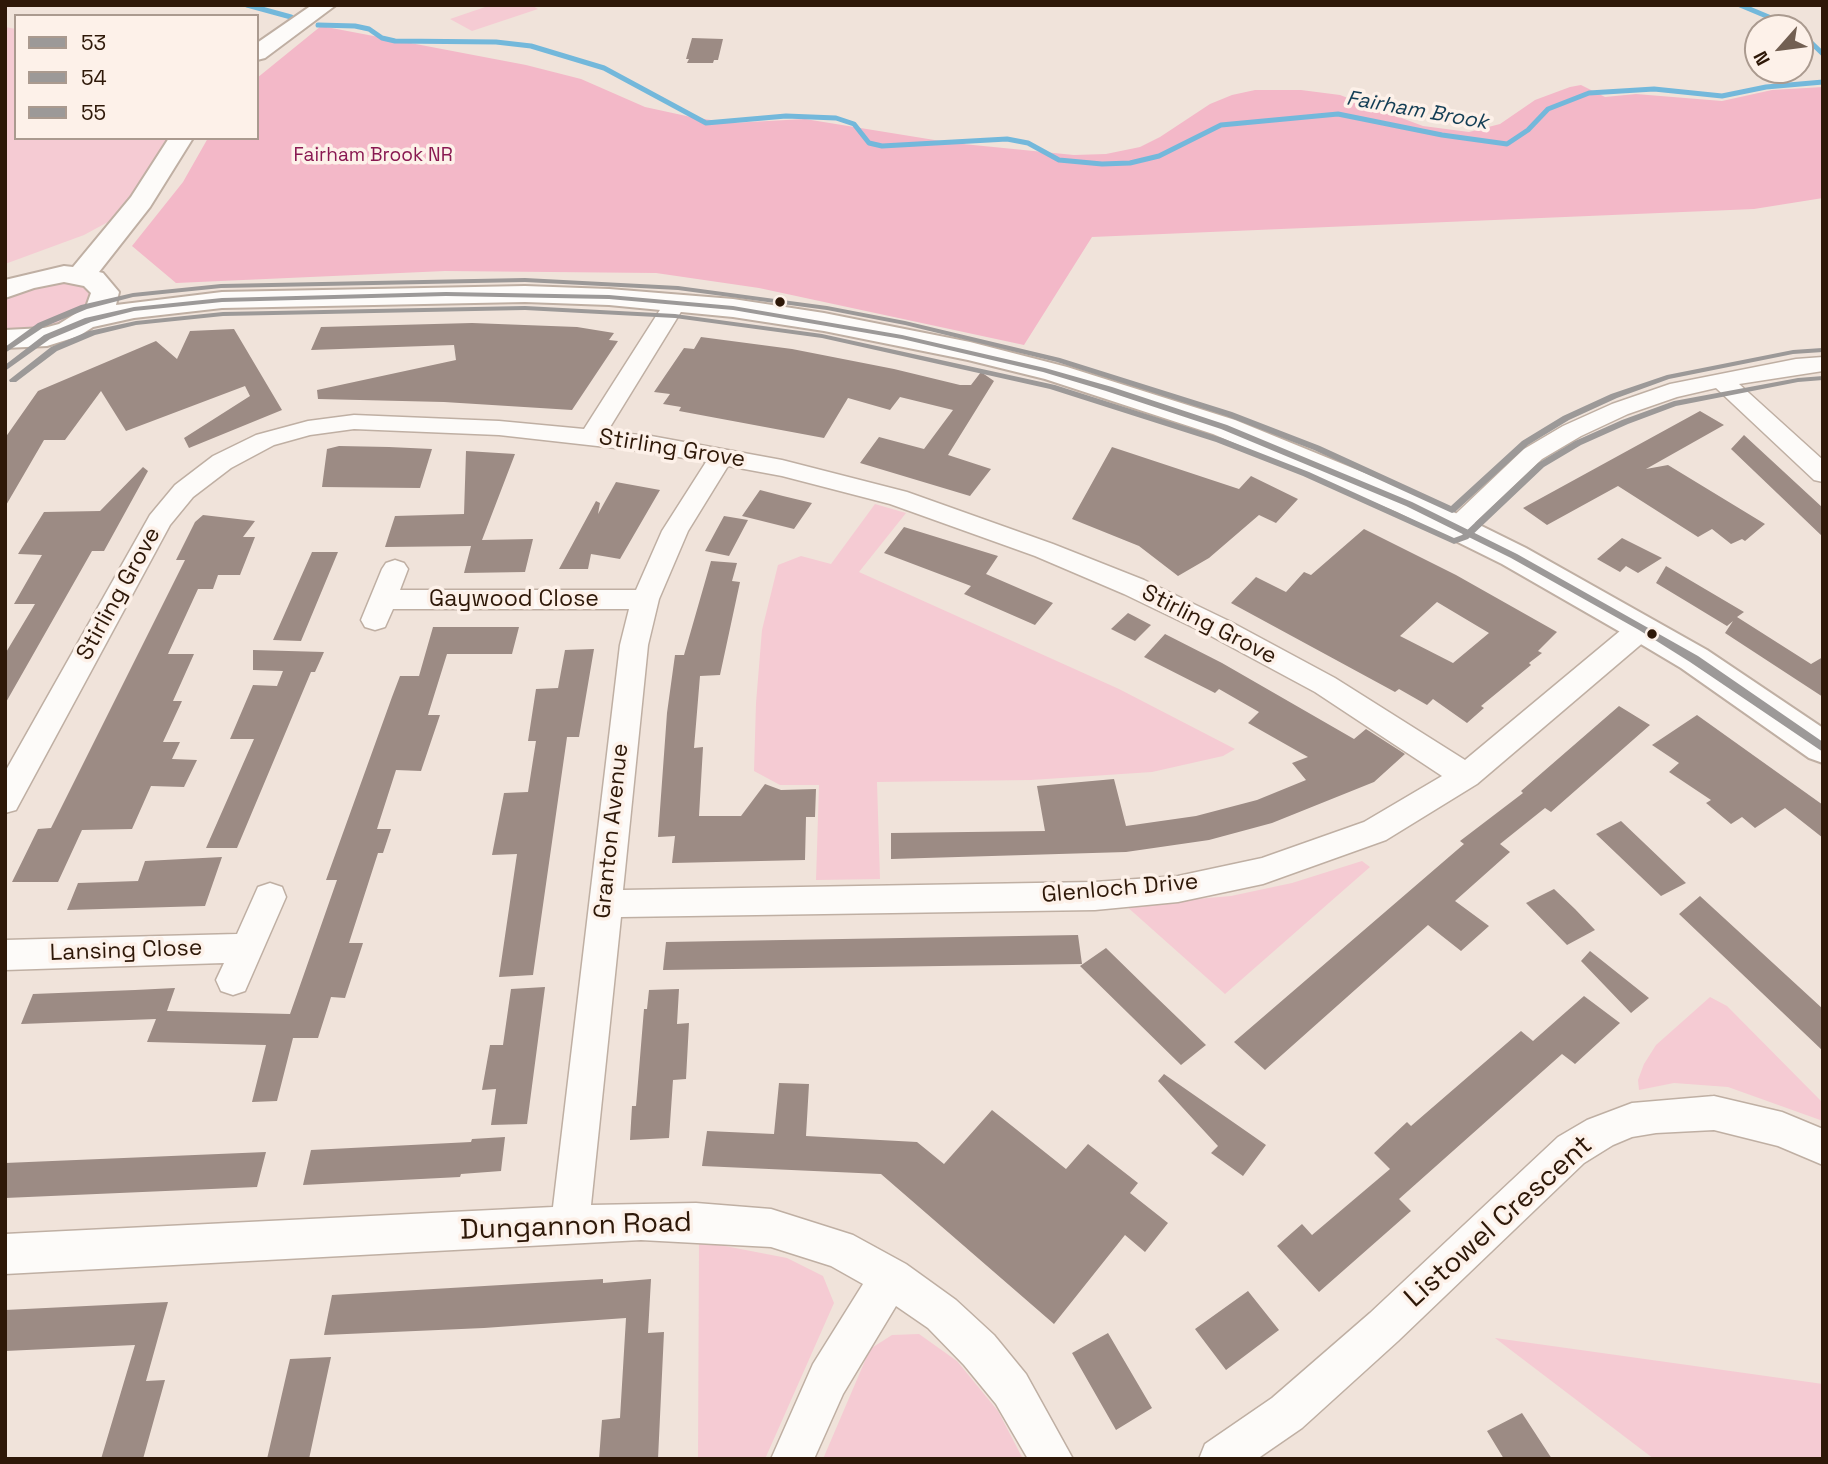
<!DOCTYPE html>
<style>
body{margin:0}
#map{position:relative;width:1828px;height:1464px;overflow:hidden;background:#f0e3da;font-family:"Space Grotesk",sans-serif}
canvas{display:block}
.frame{position:absolute;inset:0;border:7px solid #2e1808;pointer-events:none}
.legend{position:absolute;left:14px;top:14px;width:245px;height:126px;box-sizing:border-box;background:#fdf1e9;border:2px solid #aa9a8f;margin:0;padding:9px 12px;list-style:none;font-size:21px;color:#2e1808}
.legend li{display:flex;align-items:center;gap:14px;height:35px}
.legend b{width:35px;border:2px solid #aa9a8f}
.north{position:absolute;left:1744px;top:14px;width:70px;height:70px;box-sizing:border-box;background:#fdf1e9;border:2px solid #aa9a8f;border-radius:50%;rotate:242deg;font-size:19px;font-weight:700;line-height:28px;text-align:center;color:#2e1808}
.north::after{content:'';display:block;margin:auto;width:24px;height:32px;background:#725f52;clip-path:polygon(50% 0,100% 100%,50% 72%,0 100%)}
</style>
<div id="map">
<canvas width="1828" height="1464"></canvas>
<div class="frame"></div>
<ul class="legend">
<li><b style="height:9px;background:#9c9998"></b>53</li>
<li><b style="height:9px;background:#9c9998"></b>54</li>
<li><b style="height:9px;background:#9c9998"></b>55</li>
</ul>
<div class="north">N</div>
</div>
<script>
const context = document.querySelector('canvas').getContext('2d');
context.lineJoin = 'round';
function paint(path, color) {
  context.fillStyle = color;
  context.fill(path, 'evenodd');
}
function shape(rows) {
  const path = new Path2D();
  for (const r of rows) {
    path.moveTo(r[0], r[1]);
    for (let i = 2; i < r.length; i += 2) path.lineTo(r[i], r[i + 1]);
  }
  return path;
}
function strokePath(path, color, width, dash) {
  context.strokeStyle = color;
  context.lineWidth = width;
  context.lineCap = dash ? 'butt' : 'round';
  context.setLineDash(dash || []);
  context.stroke(path);
}
function label(font, color, halo, rows, align = 'center') {
  context.font = font + ' "Space Grotesk",sans-serif';
  context.lineWidth = 7;
  context.setLineDash([]);
  context.textBaseline = 'middle';
  context.strokeStyle = halo;
  context.fillStyle = color;
  for (const [text, x, y, turn = 0] of rows) {
    context.save();
    context.translate(x, y);
    context.rotate((+turn || 0) * Math.PI / 180);
    context.textAlign = isNaN(turn) ? turn : align;
    if (halo) context.strokeText(text, 0, 0);
    context.fillText(text, 0, 0);
    context.restore();
  }
}
const green = shape([
 [491,5,531,5,538,9,472,31,450,19],
 [5,27,16,29,16,138,168,138,133,192,108,222,84,235,5,264],
 [61,281,81,285,88,289,91,300,82,314,48,329,5,330,5,298,24,288],
 [875,504,906,513,859,572,1119,689,1235,749,1223,756,1152,772,1031,780,877,782,880,879,816,880,819,785,780,785,754,771,756,703,762,630,778,565,801,556,831,564],
 [1362,861,1370,867,1225,994,1125,905,1231,896,1292,883],
 [1710,997,1727,1006,1823,1103,1823,1121,1728,1087,1674,1083,1639,1090,1638,1080,1644,1064,1656,1045],
 [699,1241,787,1258,823,1276,834,1303,765,1459,698,1459],
 [919,1334,957,1361,998,1411,1023,1459,823,1459,870,1349,892,1335],
 [1495,1338,1823,1384,1823,1459,1654,1459]
]);
const forest = shape([
 [321,26,526,65,581,79,645,107,691,117,731,123,805,119,953,143,1074,155,1106,154,1140,147,1160,137,1210,104,1232,95,1255,90,1301,90,1340,95,1423,126,1469,132,1500,124,1535,100,1570,87,1581,85,1605,97,1636,94,1722,101,1772,90,1823,87,1823,198,1754,209,1092,237,1024,345,759,288,656,273,445,271,176,283,132,246,183,182,208,138,257,138,257,78]
]);
const stream = shape([
 [247,5,291,17],
 [1740,5,1795,28],
 [318,25,355,26,369,29,382,38,395,41,496,42,531,46,604,68,706,123,786,116,836,118,854,124,869,143,882,146,1007,139,1028,143,1059,160,1102,164,1130,163,1159,156,1221,125,1338,114,1442,135,1507,144,1528,130,1548,109,1589,93,1654,89,1722,96,1766,87,1823,82],
 [1800,32,1823,54]
]);
const building = shape([
 [692,38,723,39,718,60,714,60,713,63,687,63,689,59,686,59],
 [472,323,577,327,614,333,609,340,618,341,572,410,444,402,318,399,317,390,456,360,454,345,311,350,321,327],
 [234,329,282,410,189,448,184,438,250,396,245,386,126,431,101,391,65,440,44,440,5,507,5,438,38,391,156,341,177,359,190,331],
 [701,337,792,349,894,369,960,385,971,385,981,372,994,381,948,455,991,469,970,496,860,463,879,437,924,449,953,410,900,397,890,410,848,398,824,438,679,411,681,407,663,404,670,394,654,392,684,348,694,349],
 [1700,411,1724,425,1646,469,1668,465,1765,524,1745,541,1742,539,1731,544,1712,529,1698,537,1618,486,1547,525,1523,508],
 [1744,435,1823,508,1823,537,1731,449],
 [339,446,389,447,432,449,420,488,322,487,327,449],
 [1112,447,1239,489,1251,476,1298,499,1276,523,1259,515,1209,558,1178,576,1139,546,1072,519],
 [466,451,515,454,482,540,533,539,525,572,464,573,471,546,385,547,395,516,464,514],
 [143,467,148,471,104,551,92,551,5,704,5,654,35,604,14,604,42,555,18,554,44,512,100,511],
 [616,482,660,490,620,559,591,554,588,569,559,569,596,501,600,503,598,514],
 [760,490,783,496,812,503,794,529,742,516],
 [203,515,255,521,243,537,255,537,240,575,218,575,213,589,198,589,168,654,194,654,173,701,182,701,163,742,180,742,172,759,197,760,184,787,151,786,132,829,82,830,58,882,12,882,38,829,51,828,185,560,176,560,195,522],
 [724,516,748,520,729,556,705,551],
 [904,527,998,556,986,574,1053,603,1035,625,964,594,971,586,884,553],
 [1364,529,1456,575,1557,632,1538,651,1542,653,1529,663,1531,665,1481,706,1484,708,1467,723,1433,699,1427,705,1399,689,1395,692,1231,603,1256,577,1286,592,1304,572,1311,575],
 [1437,602,1489,633,1453,663,1400,636],
 [1622,538,1662,558,1638,573,1626,566,1620,572,1597,559],
 [312,552,338,552,301,641,273,640],
 [711,561,737,563,732,581,740,582,720,675,700,676,694,748,703,747,699,816,741,816,765,784,781,790,816,789,815,817,806,817,805,860,672,863,675,836,658,837,667,713,675,655,684,655],
 [1666,566,1744,612,1737,617,1811,664,1823,657,1823,697,1725,633,1733,621,1727,626,1656,583],
 [1128,613,1151,625,1135,641,1111,629],
 [433,627,519,627,512,654,447,654,428,715,440,715,421,771,396,770,377,829,391,829,383,853,378,853,349,943,363,943,345,998,331,997,318,1038,293,1038,277,1101,252,1102,266,1045,147,1042,156,1019,21,1024,33,994,135,990,175,988,167,1011,290,1014,337,880,326,880,392,697,400,676,419,676],
 [1165,634,1222,663,1354,739,1366,729,1405,754,1374,782,1272,823,1209,840,1126,852,891,859,891,833,1045,831,1037,786,1114,779,1126,826,1196,816,1257,800,1306,780,1292,763,1308,757,1248,723,1259,712,1219,689,1215,693,1144,657],
 [594,649,579,737,567,737,533,975,499,977,517,854,492,855,504,793,528,792,536,741,528,741,536,689,558,688,565,650],
 [253,650,324,652,315,672,311,672,237,848,206,848,254,739,230,739,253,685,277,686,283,671,253,670],
 [1619,706,1650,725,1551,812,1545,808,1500,844,1510,852,1455,901,1489,926,1461,951,1428,925,1265,1070,1234,1042,1464,844,1460,841,1523,793,1521,791],
 [1697,715,1823,805,1823,838,1785,808,1755,828,1742,817,1731,824,1706,803,1711,800,1669,772,1679,763,1652,745],
 [1621,821,1664,862,1686,883,1661,896,1596,834],
 [222,857,205,906,67,910,78,883,138,881,145,861],
 [1554,889,1575,909,1595,930,1567,945,1526,903],
 [1700,896,1823,1009,1823,1051,1679,914],
 [1078,935,1082,964,663,970,666,942],
 [1106,948,1153,994,1206,1045,1181,1065,1080,966],
 [1590,951,1649,998,1631,1013,1581,961],
 [545,987,527,1124,491,1125,496,1089,482,1090,490,1045,503,1045,511,989],
 [679,989,677,1024,689,1023,686,1079,673,1080,669,1138,630,1140,632,1106,636,1106,644,1009,647,1009,649,990],
 [1584,996,1620,1023,1575,1064,1562,1054,1399,1199,1411,1211,1319,1292,1277,1246,1302,1224,1312,1235,1390,1169,1374,1153,1407,1122,1411,1126,1521,1031,1533,1041],
 [1164,1074,1266,1145,1243,1176,1211,1153,1218,1146,1158,1081],
 [779,1083,809,1084,806,1136,917,1142,944,1164,992,1110,1066,1169,1088,1144,1138,1183,1130,1193,1168,1223,1145,1252,1125,1235,1054,1324,881,1174,702,1166,707,1131,774,1134],
 [505,1137,501,1171,461,1174,460,1177,303,1185,311,1150,471,1142,472,1139],
 [266,1152,257,1187,5,1198,5,1163],
 [603,1279,603,1283,651,1279,648,1333,664,1332,658,1459,599,1459,602,1420,620,1418,626,1318,484,1328,324,1335,332,1295],
 [1248,1291,1279,1330,1226,1370,1195,1329],
 [168,1302,146,1381,165,1380,143,1459,101,1459,135,1345,5,1351,5,1310],
 [1108,1333,1152,1408,1116,1430,1072,1353],
 [331,1357,309,1459,267,1459,290,1359],
 [1522,1413,1552,1459,1504,1459,1487,1431]
]);
const street = shape([
 [676,295,684,297,687,302,607,432,651,436,782,460,907,492,1053,544,1144,580,1231,622,1335,678,1465,760,1632,621,1642,618,1652,621,1656,628,1652,635,1477,784,1386,840,1263,884,1178,902,1095,910,621,917,591,1205,696,1203,771,1209,853,1235,906,1264,956,1300,994,1335,1026,1374,1073,1459,1028,1459,996,1404,964,1365,928,1328,896,1306,843,1394,814,1459,771,1459,813,1364,863,1284,831,1266,771,1247,641,1240,5,1274,5,1234,553,1207,620,645,629,609,393,609,385,627,375,630,365,627,361,620,382,569,386,563,395,560,404,563,408,569,400,590,636,590,662,531,706,462,651,452,499,435,354,429,310,435,274,445,231,468,193,497,170,525,16,810,5,813,5,772,150,515,175,485,213,456,256,435,308,421,354,415,499,421,584,429,665,302,668,297,676,295],
 [728,466,782,476,890,504,1035,556,1124,594,1211,636,1315,692,1442,776,1364,822,1262,858,1178,876,1095,882,623,890,648,645,659,599,688,531,728,466],
 [1823,357,1823,371,1739,384,1823,460,1823,482,1814,480,1716,388,1677,397,1628,414,1581,436,1542,459,1464,533,1455,536,1446,533,1442,527,1524,449,1563,426,1612,404,1670,384,1796,359,1823,357],
 [270,883,282,887,286,897,245,991,233,995,221,991,216,980,224,963,5,970,5,940,237,934,258,887,270,883],
 [1714,1096,1782,1112,1823,1129,1823,1165,1778,1146,1714,1130,1656,1133,1632,1137,1613,1145,1584,1163,1398,1341,1302,1428,1257,1459,1199,1459,1205,1444,1272,1398,1370,1313,1558,1137,1587,1120,1632,1103,1714,1096]
]);
const secondary = shape([
 [312,5,336,5,265,58,257,60,257,43,312,5],
 [169,138,193,138,150,207,99,272,103,273,119,292,116,305,222,292,525,286,609,289,733,299,824,313,970,342,1067,367,1235,420,1421,496,1526,548,1707,650,1823,728,1823,763,1809,758,1681,668,1629,637,1502,564,1397,512,1213,434,1045,379,968,360,824,331,733,317,609,305,525,302,222,308,134,318,93,327,79,336,47,346,5,348,5,330,44,328,59,324,86,307,91,293,84,286,64,282,34,288,5,298,5,280,64,266,73,267,131,197,169,138]
]);
const bus1 = shape([
 [446,292,609,295,733,306,902,335,1045,368,1112,387,1227,425,1412,502,1517,554,1698,656,1823,742,1823,752,1690,662,1639,630,1511,558,1406,506,1221,429,1106,391,1043,372,902,339,733,310,609,299,446,296,222,302,134,311,91,322,50,339,5,371,5,365,44,335,85,318,134,307,222,298,446,292]
]);
const bus2 = shape([
 [525,306,675,314,822,334,1055,385,1222,438,1309,472,1454,538,1462,535,1538,463,1575,441,1622,420,1674,401,1798,378,1823,376,1823,380,1798,382,1676,406,1628,424,1581,445,1544,467,1468,539,1454,544,1303,476,1216,442,1050,389,822,338,675,318,525,310,223,316,136,325,95,335,57,351,16,382,10,382,9,380,51,347,89,331,136,321,223,312,525,306]
]);
const bus3 = shape([
 [525,278,678,286,827,306,905,321,1060,358,1232,412,1320,446,1451,506,1522,441,1563,416,1611,394,1667,375,1793,350,1822,348,1823,352,1793,354,1669,379,1617,398,1569,420,1528,445,1455,512,1452,513,1314,450,1226,416,1057,362,905,325,827,310,678,290,525,282,221,288,133,297,87,309,44,327,5,353,5,347,38,323,81,305,133,293,221,284,525,278]
]);
const markers = [
 [780,302,6,"#2e1808"],
 [1652,634,6,"#2e1808"]
];
const farParknames = [
 ["Fairham Brook NR",373,156]
];
const farWaternames = [
 ["Fairham Brook",1417,111,10]
];
const streetNames = [
 ["Stirling Grove",672,449,9],
 ["Stirling Grove",119,594,-61],
 ["Gaywood Close",514,600],
 ["Stirling Grove",1209,625,27],
 ["Granton Avenue",612,831,-84],
 ["Glenloch Drive",1120,889,-5],
 ["Lansing Close",126,951,-2]
];
const nearStreetnames = [
 ["Listowel Crescent",1499,1222,-42],
 ["Dungannon Road",576,1227,-2]
];
paint(green, '#f5cbd3');
paint(forest, '#f3b8c8');
strokePath(stream, '#73b8db', 5);
paint(building, '#9c8b84');
strokePath(street, '#bfafa3', 3);
strokePath(secondary, '#bfafa3', 4);
paint(street, '#fdfbf9');
paint(secondary, '#fdfbf9');
paint(bus1, '#9c9998');
paint(bus2, '#9c9998');
paint(bus3, '#9c9998');
for (const [x, y, r, color] of markers) {
  const dot = new Path2D();
  dot.arc(x, y, r, 0, 2 * Math.PI);
  context.fillStyle = color;
  context.fill(dot);
  strokePath(dot, '#fdf1e9', 2.5);
}
label('19px', '#891951', '#fdf1e9', farParknames);
label('italic 21px', '#123d54', '#fdf1e9', farWaternames);
label('23px', '#2e1808', '#fdf1e9', streetNames);
label('28px', '#2e1808', '#fdf1e9', nearStreetnames);
</script>
